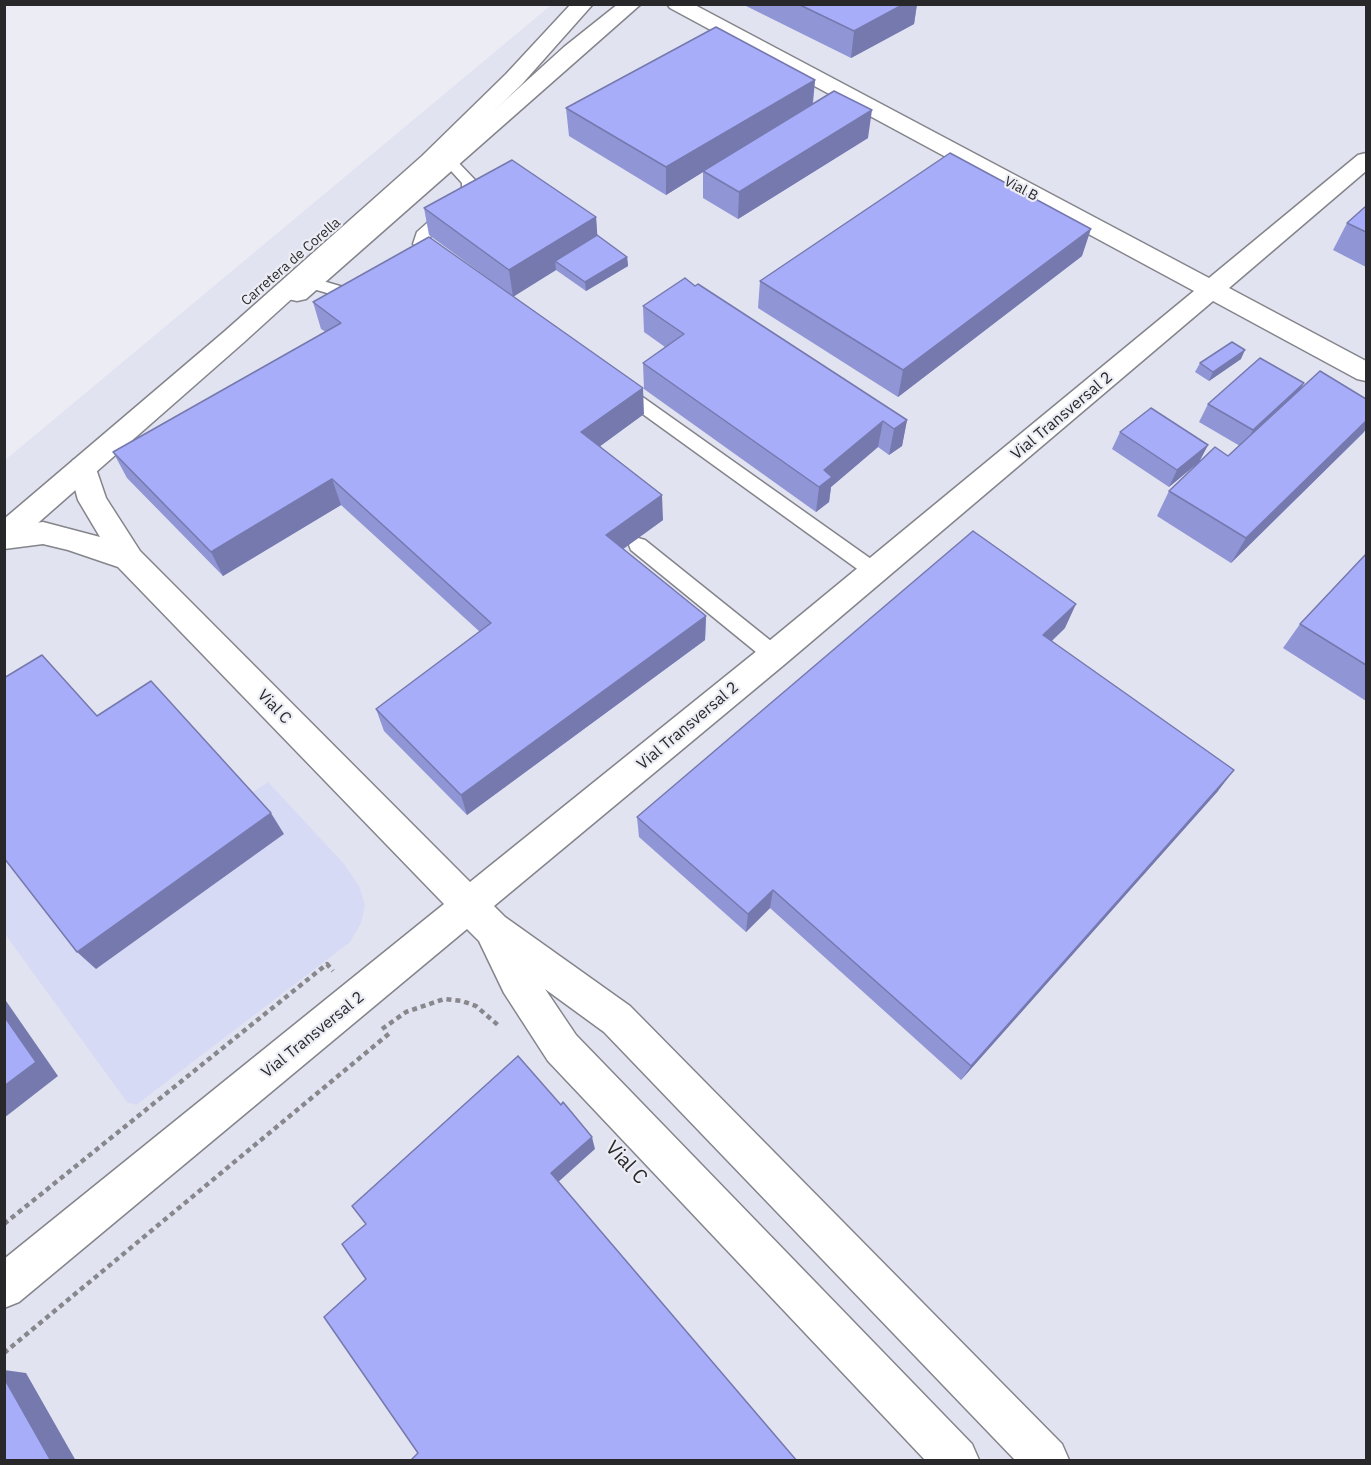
<!DOCTYPE html>
<style>
body{margin:0}
#map{position:relative;width:1371px;height:1465px;overflow:hidden;background:#ecedf4;font-family:"IBM Plex Sans",sans-serif}
canvas{display:block}
.frame{position:absolute;inset:0;border:6px solid #28282b;pointer-events:none}
</style>
<div id="map">
<canvas width="1371" height="1465"></canvas>
<div class="frame"></div>
</div>
<script>
const context = document.querySelector('canvas').getContext('2d');
context.lineJoin = 'round';
function paint(path, color) {
  context.fillStyle = color;
  context.fill(path, 'evenodd');
}
function shape(rows) {
  const path = new Path2D();
  for (const r of rows) {
    path.moveTo(r[0], r[1]);
    for (let i = 2; i < r.length; i += 2) path.lineTo(r[i], r[i + 1]);
  }
  return path;
}
function strokePath(path, color, width, dash) {
  context.strokeStyle = color;
  context.lineWidth = width;
  context.lineCap = dash ? 'butt' : 'round';
  context.setLineDash(dash || []);
  context.stroke(path);
}
function label(font, color, halo, rows, align = 'center') {
  context.font = font + ' "IBM Plex Sans",sans-serif';
  context.lineWidth = 4.5;
  context.setLineDash([]);
  context.textBaseline = 'middle';
  context.strokeStyle = halo;
  context.fillStyle = color;
  for (const [text, x, y, turn = 0] of rows) {
    context.save();
    context.translate(x, y);
    context.rotate((+turn || 0) * Math.PI / 180);
    context.textAlign = isNaN(turn) ? turn : align;
    if (halo) context.strokeText(text, 0, 0);
    context.fillText(text, 0, 0);
    context.restore();
  }
}
const built = shape([
 [551,5,1366,5,1366,1460,5,1460,5,460]
]);
const green = shape([
 [268,782,344,864,359,886,365,905,361,923,350,942,136,1105,127,1102,5,934,4,849,249,795]
]);
const path = shape([
 [382,1029,406,1012,444,999,462,1001,476,1006,499,1026],
 [4,1224,327,964,333,971],
 [4,1353,391,1032]
]);
const service = shape([
 [450,158,455,159,477,182,474,196,430,237,429,242,449,259,441,264,435,263,413,244,417,232,462,192,462,183,443,162,450,158],
 [309,277,364,293,366,297,364,301,358,302,303,286,301,282,303,278,309,277],
 [621,384,627,386,881,566,884,571,881,576,874,578,867,576,615,394,612,390,615,386,621,384],
 [638,538,645,540,781,649,784,655,781,661,774,663,767,661,631,550,629,545,631,540,638,538]
]);
const minor = shape([
 [618,4,641,4,306,299,297,301,288,299,284,293,288,287,446,154,564,47,618,4],
 [667,4,693,4,1209,278,1358,155,1366,153,1366,171,1229,288,1366,361,1366,381,1357,379,1213,301,785,664,494,906,505,917,630,1006,1062,1444,1069,1460,1015,1460,604,1032,545,989,576,1035,972,1444,979,1460,925,1460,548,1061,504,993,479,941,467,929,19,1302,4,1308,4,1259,444,904,118,567,68,550,43,544,4,549,4,527,43,522,100,537,78,500,69,467,73,460,83,457,93,460,106,498,140,551,470,882,763,646,1194,291,670,8,667,4]
]);
const secondary = shape([
 [571,4,593,4,522,84,438,166,243,343,14,544,4,547,4,519,225,331,422,156,506,74,571,4]
]);
const wall = shape([
 [742,4,917,4,914,24,851,58],
 [815,80,813,104,868,138,738,219,703,198,703,172,666,195,569,136,566,108],
 [1366,206,1366,267,1333,250,1347,223],
 [424,208,596,217,597,235,627,257,628,266,586,291,556,270,513,296,644,414,600,446,663,520,623,549,706,616,705,640,467,815,384,731,376,709,480,632,341,505,223,576,127,478,113,452,326,332,321,329,313,302,507,292,429,235],
 [1082,256,898,397,758,308,760,281],
 [695,286,907,420,902,446,889,455,878,447,831,487,829,502,816,512,644,389,643,363,665,347,644,332,643,306],
 [1241,359,1209,381,1195,372,1200,363],
 [1304,383,1299,390,1366,399,1366,429,1363,433,1231,563,1157,516,1169,491,1228,456,1240,446,1199,422,1208,404],
 [1120,432,1208,445,1199,462,1169,487,1112,449],
 [1366,554,1366,701,1283,648,1300,624],
 [1065,628,1052,641,1218,791,961,1080,770,908,746,932,639,837,637,817]
]);
const shadedWall = shape([
 [904,4,917,4,914,24,851,58,854,31],
 [815,80,812,107,703,171,703,172,666,195,666,167],
 [872,110,868,138,738,219,739,192],
 [596,217,598,244,555,261,556,270,513,297,509,270],
 [1091,229,1082,256,898,397,903,370],
 [627,257,628,266,586,291,585,282],
 [1245,350,1241,359,1209,381,1213,372],
 [1304,383,1294,400,1244,448,1253,430],
 [643,388,644,414,584,458,581,432],
 [907,420,902,446,889,455,894,429],
 [883,421,878,447,831,487,829,502,816,512,819,487,824,470],
 [1366,421,1366,429,1363,433,1231,563,1246,538],
 [1208,445,1199,462,1169,487,1177,470],
 [332,479,341,505,223,576,211,552],
 [662,495,663,520,608,560,606,535],
 [1076,604,1065,628,1033,658,1043,635],
 [706,616,705,640,467,815,461,795],
 [1234,770,1218,791,961,1080,971,1066],
 [271,813,284,834,96,969,77,952],
 [773,890,770,908,746,932,748,914],
 [4,998,58,1076,4,1118],
 [592,1137,595,1149,556,1184,551,1173],
 [4,1370,26,1373,76,1461,51,1461,4,1378]
]);
const building = shape([
 [798,4,904,4,854,31,798,4],
 [716,27,815,80,666,167,566,108,716,27],
 [834,91,872,110,739,192,703,171,834,91],
 [950,153,1091,229,903,370,760,281,950,153],
 [512,160,596,217,509,270,424,208,512,160],
 [1366,206,1366,232,1347,223,1366,206],
 [597,235,627,257,585,282,555,261,597,235],
 [429,237,643,388,581,432,662,495,606,535,706,616,461,795,376,709,491,623,332,479,211,552,113,452,341,323,313,302,429,237],
 [685,278,695,286,698,284,907,420,894,429,883,421,824,470,832,477,819,487,643,363,684,334,643,306,685,278],
 [1232,342,1245,350,1213,372,1200,363,1232,342],
 [1260,358,1304,383,1253,430,1208,404,1260,358],
 [1320,371,1366,399,1366,421,1246,538,1169,491,1215,447,1228,456,1320,371],
 [1151,408,1208,445,1177,470,1120,432,1151,408],
 [973,531,1076,604,1043,635,1234,770,971,1066,773,890,748,914,637,817,973,531],
 [1366,554,1366,665,1300,624,1366,554],
 [42,655,97,716,151,681,271,813,77,952,4,858,4,678,42,655],
 [4,1016,36,1062,4,1086,4,1016],
 [518,1056,561,1105,563,1102,592,1137,551,1173,797,1461,410,1461,418,1453,324,1317,366,1279,342,1244,366,1224,352,1206,518,1056],
 [4,1378,51,1461,4,1461,4,1378]
]);
const farStreetnames = [
 ["Vial B",1021,189,28],
 ["Carretera de Corella",291,262,-41]
];
const streetNames = [
 ["Vial Transversal 2",1062,416,-40],
 ["Vial C",274,707,46],
 ["Vial Transversal 2",688,726,-40],
 ["Vial Transversal 2",313,1035,-39]
];
const nearStreetnames = [
 ["Vial C",626,1163,47]
];
paint(built, '#e1e3f1');
paint(green, '#d7daf5');
strokePath(service, '#84848b', 3);
strokePath(minor, '#84848b', 3);
strokePath(secondary, '#84848b', 3);
strokePath(path, '#87878c', 4.5, [5, 4]);
paint(service, '#fff');
paint(minor, '#fff');
paint(secondary, '#fff');
paint(wall, '#9095d6');
paint(shadedWall, '#7579ae');
paint(building, '#a7adf9');
strokePath(building, '#7579ae', 1.5);
label('14px', '#28282b', '#ecedf4', farStreetnames);
label('16px', '#28282b', '#ecedf4', streetNames);
label('20px', '#28282b', '#ecedf4', nearStreetnames);
</script>
